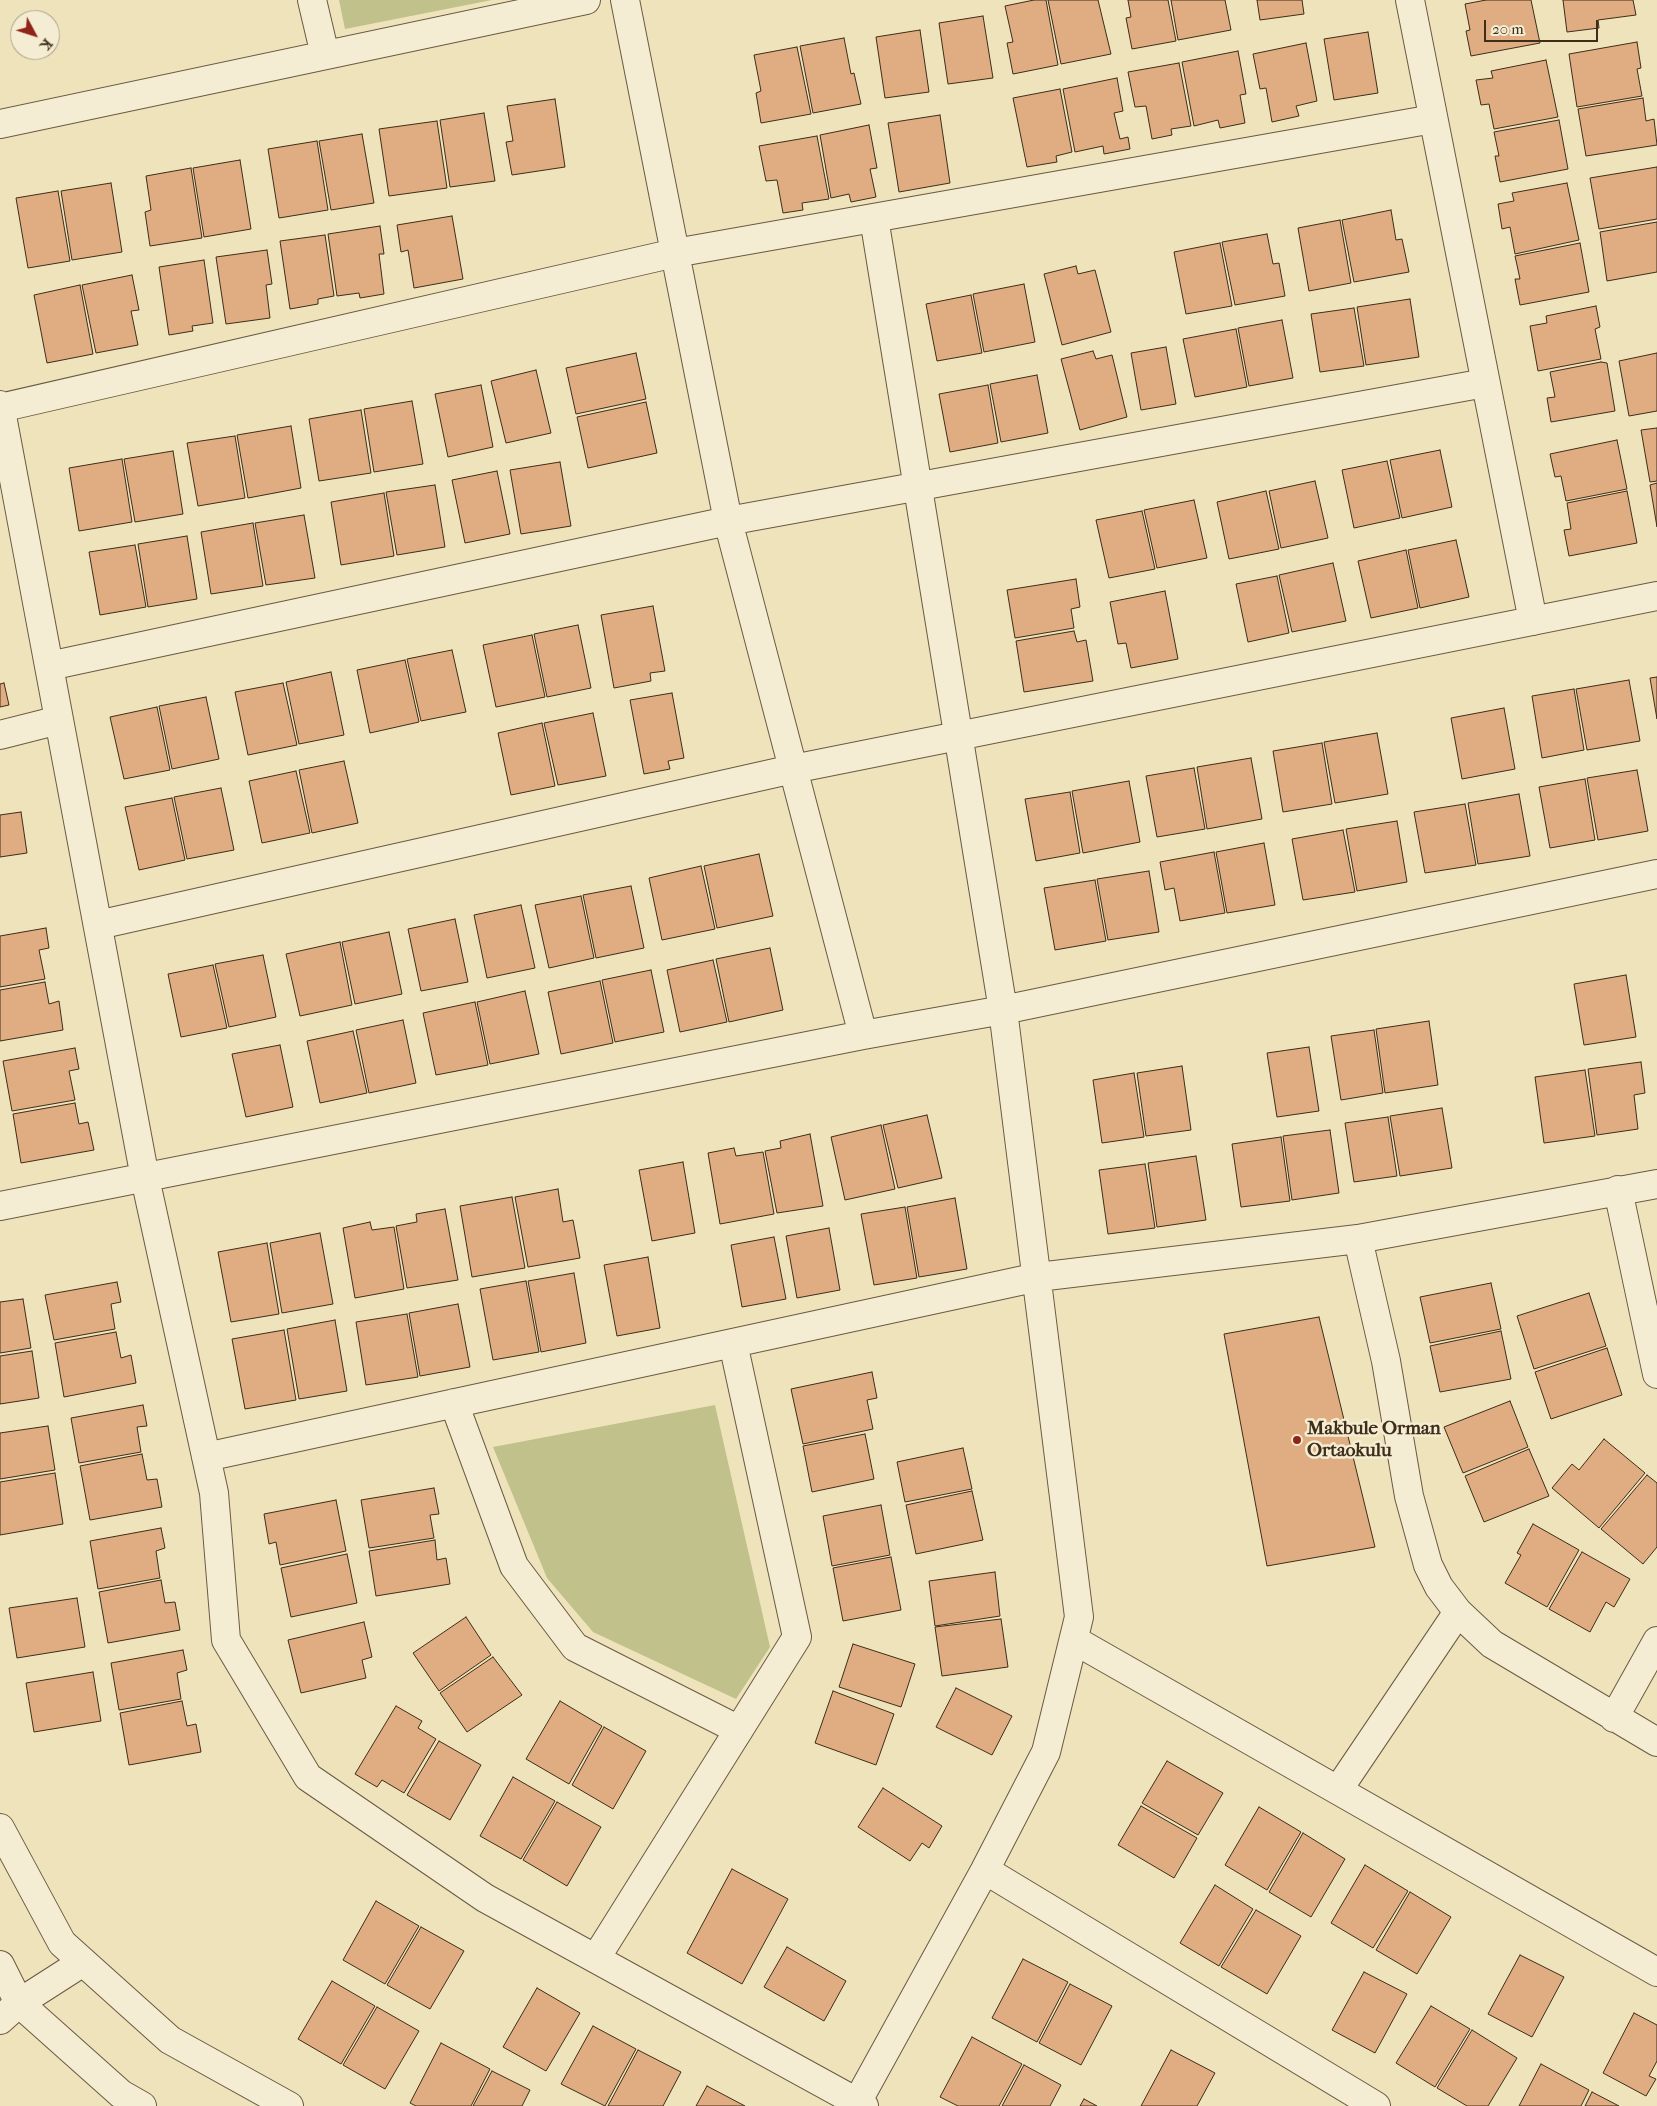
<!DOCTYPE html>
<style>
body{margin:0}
#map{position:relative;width:1657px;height:2106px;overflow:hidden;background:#efe3bb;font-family:"IM FELL French Canon",serif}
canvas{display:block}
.north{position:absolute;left:10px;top:10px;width:50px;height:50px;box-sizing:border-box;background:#f5edd3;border:1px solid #aba089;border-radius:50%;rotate:130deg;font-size:14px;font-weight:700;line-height:20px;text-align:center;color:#3d2d19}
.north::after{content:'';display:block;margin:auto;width:18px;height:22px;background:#8f2418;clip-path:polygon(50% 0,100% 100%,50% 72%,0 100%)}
.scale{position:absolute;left:1484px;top:20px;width:114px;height:22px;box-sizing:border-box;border:2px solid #3d2d19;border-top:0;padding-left:6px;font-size:15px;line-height:18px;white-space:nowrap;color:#3d2d19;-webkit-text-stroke:4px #f5edd3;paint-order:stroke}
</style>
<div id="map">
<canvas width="1657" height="2106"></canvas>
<div class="north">K</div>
<div class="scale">20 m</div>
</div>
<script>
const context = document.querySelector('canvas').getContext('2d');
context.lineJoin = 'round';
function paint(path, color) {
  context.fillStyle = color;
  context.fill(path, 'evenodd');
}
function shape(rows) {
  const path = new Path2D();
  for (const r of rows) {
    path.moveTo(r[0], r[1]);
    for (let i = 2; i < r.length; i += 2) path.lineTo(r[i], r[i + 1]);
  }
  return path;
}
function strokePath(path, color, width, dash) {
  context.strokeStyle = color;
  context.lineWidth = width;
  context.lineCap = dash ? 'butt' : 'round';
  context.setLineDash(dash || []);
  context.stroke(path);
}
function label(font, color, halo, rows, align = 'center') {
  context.font = font + ' "IM FELL French Canon",serif';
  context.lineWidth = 5;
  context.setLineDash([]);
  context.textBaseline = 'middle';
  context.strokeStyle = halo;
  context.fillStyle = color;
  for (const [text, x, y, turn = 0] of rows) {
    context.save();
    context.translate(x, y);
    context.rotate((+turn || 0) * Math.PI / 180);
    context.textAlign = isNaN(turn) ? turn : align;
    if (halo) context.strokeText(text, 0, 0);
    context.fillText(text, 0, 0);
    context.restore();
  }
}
const green = shape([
 [339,0,492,0,345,29],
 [715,1405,770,1647,736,1699,593,1632,547,1578,493,1447]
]);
const building = shape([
 [1034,0,1046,0,1058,65,1013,74,1007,43,1013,42,1005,6,1034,0],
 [1048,0,1098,0,1111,54,1061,64,1048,0],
 [1128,0,1168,0,1176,41,1132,49,1126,18,1131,17,1128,0],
 [1171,0,1225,0,1231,30,1178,40,1171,0],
 [1257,0,1302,0,1304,14,1260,20,1257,0],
 [1486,0,1531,0,1540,43,1471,56,1466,31,1470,30,1465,4,1486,0],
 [1563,0,1633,0,1636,15,1598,20,1599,28,1567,32,1563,0],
 [983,16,993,78,948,84,939,23,983,16],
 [920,30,929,92,885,98,876,37,920,30],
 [1368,32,1378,93,1334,100,1324,39,1368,32],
 [844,38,851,74,854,73,861,104,813,113,800,46,844,38],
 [1637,42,1641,68,1637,69,1642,96,1577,107,1569,54,1637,42],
 [1306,43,1317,101,1296,106,1299,116,1272,122,1266,88,1260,89,1253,54,1306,43],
 [797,47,811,114,761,123,756,93,761,91,754,55,797,47],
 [1238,51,1246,94,1240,95,1245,123,1220,128,1218,120,1194,126,1182,62,1238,51],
 [1546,60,1558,117,1494,129,1489,104,1481,105,1476,80,1493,78,1491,71,1546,60],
 [1179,63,1191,126,1171,129,1172,135,1152,139,1146,106,1135,107,1128,72,1179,63],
 [1117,78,1123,111,1114,113,1120,139,1128,137,1130,149,1104,154,1103,146,1075,152,1063,89,1117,78],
 [1060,89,1072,152,1056,156,1057,162,1027,167,1013,98,1060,89],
 [1643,98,1646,121,1654,119,1657,145,1586,156,1578,109,1643,98],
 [555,99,565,167,512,175,506,142,513,141,507,106,555,99],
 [484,113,495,181,450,187,440,120,484,113],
 [940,115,950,183,899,192,888,123,940,115],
 [1559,120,1568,169,1500,182,1495,156,1499,156,1494,132,1559,120],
 [437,121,447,188,389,196,379,129,437,121],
 [869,125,877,168,870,169,876,197,851,202,849,194,831,198,820,135,869,125],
 [362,134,374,203,331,210,319,141,362,134],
 [817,136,829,199,802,203,803,210,783,213,777,180,766,181,759,146,817,136],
 [317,141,328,210,279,218,268,149,317,141],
 [240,160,251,229,204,237,193,168,240,160],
 [1657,167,1657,219,1599,229,1590,178,1657,167],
 [191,168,202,238,150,246,145,212,151,210,146,176,191,168],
 [111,183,122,252,72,260,61,191,111,183],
 [1567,183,1579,240,1515,254,1510,227,1502,229,1498,204,1514,201,1512,193,1567,183],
 [58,191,70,261,28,268,16,198,58,191],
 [1391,210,1396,240,1402,239,1409,272,1354,282,1342,220,1391,210],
 [452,216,463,279,414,288,408,250,401,252,397,225,452,216],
 [1340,220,1351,283,1309,291,1298,228,1340,220],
 [1657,222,1657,272,1607,281,1600,232,1657,222],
 [380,226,384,254,379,254,384,294,360,298,359,293,337,296,328,234,380,226],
 [1267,234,1273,264,1279,263,1285,296,1235,305,1222,242,1267,234],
 [325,235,334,296,318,299,318,304,290,309,280,241,325,235],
 [1220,243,1232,306,1186,314,1174,252,1220,243],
 [1580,243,1589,292,1520,305,1515,279,1520,279,1515,256,1580,243],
 [267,250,272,284,266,285,270,318,226,324,216,257,267,250],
 [204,260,213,323,192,326,193,331,169,335,159,267,204,260],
 [1076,266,1078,274,1095,270,1111,332,1062,345,1044,274,1076,266],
 [132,275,139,310,131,311,138,345,96,353,82,285,132,275],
 [1024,284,1035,342,984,352,973,294,1024,284],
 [80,285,93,354,47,363,34,295,80,285],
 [971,295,982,353,937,361,926,304,971,295],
 [1410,299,1419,357,1366,365,1357,307,1410,299],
 [1596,306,1600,327,1595,329,1601,359,1538,371,1530,326,1547,323,1546,316,1596,306],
 [1354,308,1364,366,1320,372,1311,314,1354,308],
 [1282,320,1293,378,1249,386,1238,328,1282,320],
 [1236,329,1247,387,1195,397,1183,339,1236,329],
 [1166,347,1176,404,1141,410,1131,353,1166,347],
 [1093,351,1096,359,1112,355,1127,417,1080,430,1061,359,1093,351],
 [636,353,646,399,576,414,566,368,636,353],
 [1657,353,1657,411,1629,416,1619,361,1657,353],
 [1601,362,1607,363,1615,411,1551,422,1547,398,1555,397,1550,372,1601,362],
 [536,370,551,433,506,443,491,381,536,370],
 [1037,375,1048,433,1001,442,990,384,1037,375],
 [481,385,493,447,448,457,435,394,481,385],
 [988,385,998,443,950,452,939,394,988,385],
 [412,401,423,464,374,472,364,409,412,401],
 [646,402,657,453,588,468,577,417,646,402],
 [361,410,371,473,319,481,309,419,361,410],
 [291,426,301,488,248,498,237,435,291,426],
 [1657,428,1657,481,1650,482,1641,430,1657,428],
 [235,436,245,498,198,506,187,443,235,436],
 [1617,440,1627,489,1566,501,1561,476,1555,477,1550,454,1617,440],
 [1440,450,1452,507,1402,518,1390,460,1440,450],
 [173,451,183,514,135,522,124,459,173,451],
 [122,459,132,522,79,531,69,468,122,459],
 [1387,461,1400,518,1354,528,1342,470,1387,461],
 [560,462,571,526,521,534,510,470,560,462],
 [497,471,510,534,465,543,452,480,497,471],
 [1315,481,1328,538,1281,548,1269,491,1315,481],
 [1657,483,1657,527,1650,485,1657,483],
 [435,485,445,547,397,555,386,492,435,485],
 [1266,491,1279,549,1229,559,1217,502,1266,491],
 [1627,491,1637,543,1569,556,1564,530,1571,529,1567,503,1627,491],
 [384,493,394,556,341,565,331,502,384,493],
 [1194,500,1207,558,1157,568,1144,510,1194,500],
 [1142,511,1155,569,1109,578,1096,520,1142,511],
 [304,515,315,578,266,585,255,523,304,515],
 [253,523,263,586,211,594,201,532,253,523],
 [187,536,197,599,148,607,138,544,187,536],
 [1456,540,1469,597,1420,608,1408,550,1456,540],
 [135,545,146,607,100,615,89,552,135,545],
 [1406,550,1418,608,1371,618,1358,561,1406,550],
 [1333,563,1346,621,1292,632,1279,575,1333,563],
 [1277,576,1289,633,1248,642,1236,584,1277,576],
 [1076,579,1080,607,1071,609,1074,628,1015,638,1007,590,1076,579],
 [1165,591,1178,659,1131,668,1126,643,1118,644,1110,602,1165,591],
 [653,606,665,671,650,673,651,681,614,688,601,615,653,606],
 [578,625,591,688,547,697,534,634,578,625],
 [1074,631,1077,642,1086,640,1093,681,1024,692,1016,641,1074,631],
 [532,635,545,697,496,707,483,645,532,635],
 [452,650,466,712,421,721,407,659,452,650],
 [405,660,419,722,370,733,357,670,405,660],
 [331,672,344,735,299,744,286,682,331,672],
 [1657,677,1657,719,1650,678,1657,677],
 [1629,680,1640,741,1587,750,1576,689,1629,680],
 [4,683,9,705,0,707,0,684,4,683],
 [283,683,297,745,248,755,235,692,283,683],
 [1574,689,1584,750,1542,758,1532,696,1574,689],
 [672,693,684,758,668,761,670,769,644,774,630,700,672,693],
 [206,697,219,759,172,769,159,706,206,697],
 [157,707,170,770,124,779,110,717,157,707],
 [1504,708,1515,769,1462,779,1451,718,1504,708],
 [593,713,606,776,558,785,544,723,593,713],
 [542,723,555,786,511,795,498,733,542,723],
 [1377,733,1388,794,1335,803,1324,742,1377,733],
 [1322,743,1332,804,1283,812,1273,751,1322,743],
 [1251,758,1262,819,1207,829,1197,767,1251,758],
 [344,761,358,823,312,833,299,770,344,761],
 [1194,768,1205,829,1157,837,1146,776,1194,768],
 [1637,770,1648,831,1598,840,1587,778,1637,770],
 [296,771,310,833,262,843,249,781,296,771],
 [1585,779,1595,840,1550,848,1539,787,1585,779],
 [1129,781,1140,842,1083,853,1072,791,1129,781],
 [221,788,234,850,187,859,174,797,221,788],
 [1070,792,1080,853,1036,861,1025,799,1070,792],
 [1519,794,1530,856,1478,864,1468,803,1519,794],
 [172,798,185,860,139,870,125,807,172,798],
 [1465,804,1476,865,1425,873,1414,812,1465,804],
 [21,812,27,853,0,857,0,815,21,812],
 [1397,821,1407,882,1357,891,1346,829,1397,821],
 [1343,830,1355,892,1303,900,1292,839,1343,830],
 [1264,843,1275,905,1227,913,1216,852,1264,843],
 [1214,852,1225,913,1180,921,1174,888,1165,890,1160,862,1214,852],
 [759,854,773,916,717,928,704,866,759,854],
 [701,866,715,929,662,940,649,878,701,866],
 [1149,871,1159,932,1108,940,1097,879,1149,871],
 [1095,880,1106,941,1055,950,1044,888,1095,880],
 [631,886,644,948,596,958,583,895,631,886],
 [581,896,594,958,549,968,535,905,581,896],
 [521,905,535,968,487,978,474,915,521,905],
 [455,919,468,982,421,991,408,929,455,919],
 [46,928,49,948,39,950,45,979,0,987,0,936,46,928],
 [389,932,402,994,355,1004,342,942,389,932],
 [340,942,352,1005,300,1016,286,954,340,942],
 [770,948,783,1010,729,1022,716,959,770,948],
 [263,955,276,1017,229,1027,215,964,263,955],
 [713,960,727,1022,680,1032,667,970,713,960],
 [213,965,227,1028,181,1037,168,974,213,965],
 [651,970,664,1032,615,1042,602,980,651,970],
 [1626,975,1636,1037,1584,1045,1574,984,1626,975],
 [600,981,613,1043,561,1054,548,992,600,981],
 [45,982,49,1004,59,1001,63,1030,0,1041,0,990,45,982],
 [525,991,539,1054,490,1064,477,1002,525,991],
 [475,1002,488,1065,436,1075,423,1013,475,1002],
 [403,1020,416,1083,369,1093,356,1030,403,1020],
 [1429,1021,1438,1085,1385,1093,1376,1029,1429,1021],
 [1374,1030,1383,1093,1341,1100,1331,1036,1374,1030],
 [353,1031,367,1093,320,1103,307,1041,353,1031],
 [280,1045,293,1107,246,1117,232,1054,280,1045],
 [1309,1047,1319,1111,1277,1117,1267,1053,1309,1047],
 [75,1048,79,1069,69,1071,75,1100,12,1111,3,1061,75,1048],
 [1641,1062,1645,1093,1634,1095,1638,1129,1597,1135,1588,1069,1641,1062],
 [1182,1066,1191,1130,1146,1136,1137,1073,1182,1066],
 [1585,1070,1595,1136,1544,1143,1535,1077,1585,1070],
 [1134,1073,1144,1137,1102,1143,1093,1080,1134,1073],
 [75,1103,79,1124,88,1122,94,1150,21,1163,13,1114,75,1103],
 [1442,1108,1452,1168,1400,1176,1390,1116,1442,1108],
 [927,1115,942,1178,898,1188,883,1125,927,1115],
 [1388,1117,1397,1176,1354,1182,1345,1123,1388,1117],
 [881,1125,895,1189,845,1200,831,1137,881,1125],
 [1330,1130,1339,1193,1292,1200,1283,1136,1330,1130],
 [810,1134,823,1206,777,1213,765,1151,781,1148,780,1141,810,1134],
 [1281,1137,1290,1201,1241,1207,1232,1144,1281,1137],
 [734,1148,736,1156,763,1152,774,1214,720,1224,708,1153,734,1148],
 [1196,1156,1206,1220,1157,1227,1148,1163,1196,1156],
 [683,1162,695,1233,652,1241,639,1170,683,1162],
 [1145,1164,1155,1228,1108,1234,1099,1170,1145,1164],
 [558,1189,563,1222,573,1220,580,1258,528,1267,515,1197,558,1189],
 [512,1197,525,1268,472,1277,460,1206,512,1197],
 [955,1198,967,1269,919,1277,907,1207,955,1198],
 [905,1207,917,1278,874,1285,861,1214,905,1207],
 [445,1209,458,1280,407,1288,396,1226,417,1222,416,1214,445,1209],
 [370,1222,372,1230,394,1227,404,1289,355,1298,343,1228,370,1222],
 [829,1228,840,1290,797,1298,786,1236,829,1228],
 [320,1233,333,1304,282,1313,270,1243,320,1233],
 [774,1237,786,1299,742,1307,731,1245,774,1237],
 [267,1243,279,1314,231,1322,218,1252,267,1243],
 [648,1257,660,1328,617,1336,604,1265,648,1257],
 [574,1273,586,1343,541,1352,528,1281,574,1273],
 [526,1281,539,1352,493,1360,480,1289,526,1281],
 [117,1282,121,1302,111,1304,115,1329,54,1340,45,1295,117,1282],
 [1491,1283,1501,1329,1430,1343,1420,1297,1491,1283],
 [1589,1293,1606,1346,1534,1369,1517,1316,1589,1293],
 [23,1299,31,1348,0,1353,0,1302,23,1299],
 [458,1304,470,1367,420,1376,409,1313,458,1304],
 [407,1314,418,1377,366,1385,356,1322,407,1314],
 [1319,1317,1375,1547,1267,1566,1224,1334,1319,1317],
 [335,1320,347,1391,299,1399,287,1329,335,1320],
 [284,1330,296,1400,245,1409,232,1339,284,1330],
 [1501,1331,1511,1379,1440,1392,1430,1346,1501,1331],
 [116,1332,121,1358,131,1355,136,1383,64,1397,55,1343,116,1332],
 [1607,1348,1622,1395,1551,1419,1535,1372,1607,1348],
 [32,1351,39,1398,0,1404,0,1356,32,1351],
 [872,1372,877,1398,867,1400,873,1429,803,1444,791,1389,872,1372],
 [1510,1401,1528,1447,1463,1473,1444,1427,1510,1401],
 [143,1405,147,1426,137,1427,141,1452,79,1463,71,1418,143,1405],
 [48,1426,55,1470,0,1479,0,1433,48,1426],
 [865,1434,874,1479,812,1492,803,1446,865,1434],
 [1604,1439,1645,1473,1599,1528,1552,1488,1572,1464,1579,1470,1604,1439],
 [963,1448,972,1489,905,1502,897,1462,963,1448],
 [1529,1449,1549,1496,1484,1522,1465,1476,1529,1449],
 [142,1454,147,1480,157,1479,162,1507,90,1520,80,1466,142,1454],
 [55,1473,63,1524,0,1535,0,1482,55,1473],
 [1647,1475,1657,1483,1657,1547,1643,1564,1601,1529,1647,1475],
 [434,1488,439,1514,430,1515,434,1538,369,1548,361,1500,434,1488],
 [972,1491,983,1540,916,1554,906,1505,972,1491],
 [336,1500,346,1551,280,1565,276,1542,269,1544,264,1514,336,1500],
 [881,1505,890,1555,832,1566,823,1516,881,1505],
 [1533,1524,1579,1550,1547,1607,1505,1583,1521,1555,1517,1553,1533,1524],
 [161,1528,165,1548,156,1551,160,1578,98,1589,90,1541,161,1528],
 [435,1540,437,1560,446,1558,450,1584,376,1596,369,1551,435,1540],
 [1582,1552,1630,1579,1614,1607,1606,1602,1590,1632,1549,1609,1582,1552],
 [347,1554,357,1603,291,1617,281,1568,347,1554],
 [891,1557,901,1610,843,1621,833,1568,891,1557],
 [995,1572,1000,1616,935,1626,929,1581,995,1572],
 [161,1580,165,1603,175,1602,180,1630,108,1643,99,1592,161,1580],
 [77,1598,85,1647,17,1658,9,1608,77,1598],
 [466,1617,491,1655,439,1691,413,1653,466,1617],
 [1001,1619,1008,1667,942,1676,935,1627,1001,1619],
 [364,1622,372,1657,362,1660,366,1678,301,1693,288,1640,364,1622],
 [853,1644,915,1664,901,1707,839,1687,853,1644],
 [183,1650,187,1670,177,1673,181,1699,119,1710,111,1663,183,1650],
 [493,1657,522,1695,467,1732,440,1693,493,1657],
 [93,1672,101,1721,34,1732,26,1683,93,1672],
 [956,1688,1012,1716,992,1755,936,1727,956,1688],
 [833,1691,894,1714,876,1765,815,1743,833,1691],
 [182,1701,187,1726,196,1724,201,1752,129,1765,120,1713,182,1701],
 [560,1701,602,1726,569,1784,526,1759,560,1701],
 [396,1706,422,1721,418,1728,436,1739,404,1793,382,1780,377,1787,355,1774,396,1706],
 [604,1727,646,1751,613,1809,572,1785,604,1727],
 [439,1741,481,1765,450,1820,407,1795,439,1741],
 [1167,1761,1223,1793,1198,1835,1142,1803,1167,1761],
 [513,1777,555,1801,521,1859,480,1836,513,1777],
 [883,1788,942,1826,929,1848,922,1843,910,1861,858,1827,883,1788],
 [557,1802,601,1827,567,1886,523,1860,557,1802],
 [1141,1806,1197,1838,1174,1878,1118,1845,1141,1806],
 [1259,1807,1301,1832,1267,1890,1225,1865,1259,1807],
 [1303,1833,1345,1859,1311,1917,1269,1892,1303,1833],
 [1365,1865,1408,1891,1373,1948,1331,1923,1365,1865],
 [732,1869,788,1899,742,1984,687,1953,732,1869],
 [1215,1885,1253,1909,1219,1966,1180,1943,1215,1885],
 [1410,1892,1451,1917,1417,1974,1376,1950,1410,1892],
 [376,1901,419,1926,385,1984,343,1960,376,1901],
 [1256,1910,1301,1936,1267,1994,1221,1967,1256,1910],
 [421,1927,464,1951,430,2009,387,1985,421,1927],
 [787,1947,846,1981,824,2021,764,1987,787,1947],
 [1520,1955,1564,1977,1532,2037,1488,2014,1520,1955],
 [1023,1959,1068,1982,1037,2042,992,2018,1023,1959],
 [1364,1972,1407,1994,1375,2053,1332,2030,1364,1972],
 [332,1981,375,2006,341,2064,298,2039,332,1981],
 [1070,1984,1112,2006,1081,2065,1039,2043,1070,1984],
 [537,1988,580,2013,546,2071,503,2047,537,1988],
 [1431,2006,1470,2029,1435,2087,1396,2063,1431,2006],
 [377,2007,419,2031,385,2089,343,2065,377,2007],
 [1634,2013,1657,2025,1657,2061,1649,2076,1656,2079,1646,2096,1603,2073,1634,2013],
 [593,2026,636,2049,605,2106,561,2084,593,2026],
 [1472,2030,1517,2058,1488,2106,1467,2106,1437,2088,1472,2030],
 [972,2037,1022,2064,999,2106,958,2106,940,2097,972,2037],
 [441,2043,490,2069,471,2106,416,2106,410,2103,441,2043],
 [638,2050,681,2072,663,2106,608,2106,638,2050],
 [1171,2050,1215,2073,1197,2106,1141,2106,1171,2050],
 [1541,2064,1589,2090,1581,2106,1519,2106,1541,2064],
 [1024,2065,1061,2085,1050,2106,1002,2106,1024,2065],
 [492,2071,530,2090,522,2106,473,2106,492,2071],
 [707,2086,745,2106,696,2106,707,2086],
 [1592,2092,1619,2106,1585,2106,1592,2092],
 [1084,2099,1097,2106,1080,2106,1084,2099]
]);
const minor = shape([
 [312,0,325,55],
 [625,0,728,521,863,1035],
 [1410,0,1533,621],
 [0,124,586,0],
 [0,405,145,1178,214,1493,226,1640,308,1777,485,1898,864,2106],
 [0,408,675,253,1433,119],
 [49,666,728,521,1485,383],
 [0,735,59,720],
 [98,925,793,769,1657,596],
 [1618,1190,1657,1374],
 [0,1206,863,1035,1003,1010,1657,874],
 [1358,1239,1657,1184],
 [454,1403,514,1566,575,1647,739,1730],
 [206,1457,1038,1277,1358,1239,1386,1361,1409,1496,1428,1565,1439,1587,1458,1612,1492,1644,1657,1742],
 [1074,1640,1657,1972],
 [1614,1718,1657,1641],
 [1338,1790,1458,1612],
 [0,1828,62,1943,170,2040,289,2106],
 [985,1870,1376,2106],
 [596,1958,797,1637,733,1343],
 [0,1965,19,2003,121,2094,142,2106],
 [0,2020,19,2003,83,1962],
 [855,2106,985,1870,1046,1752,1079,1617,1003,1010,874,218]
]);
const markers = [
 [1297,1440,5,"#8f2418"]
];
const poiNames = [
 ["Makbule Orman",1307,1429],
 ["Ortaokulu",1307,1451]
];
paint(green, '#c1c18b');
paint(building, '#e0ac82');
strokePath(building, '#3d2d19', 1);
strokePath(minor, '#6a5a42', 30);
strokePath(minor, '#f5edd3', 28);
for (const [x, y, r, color] of markers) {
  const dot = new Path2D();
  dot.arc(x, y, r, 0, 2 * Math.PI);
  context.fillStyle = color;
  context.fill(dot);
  strokePath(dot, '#f5edd3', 2);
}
label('bold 19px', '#3d2d19', '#f5edd3', poiNames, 'left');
</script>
